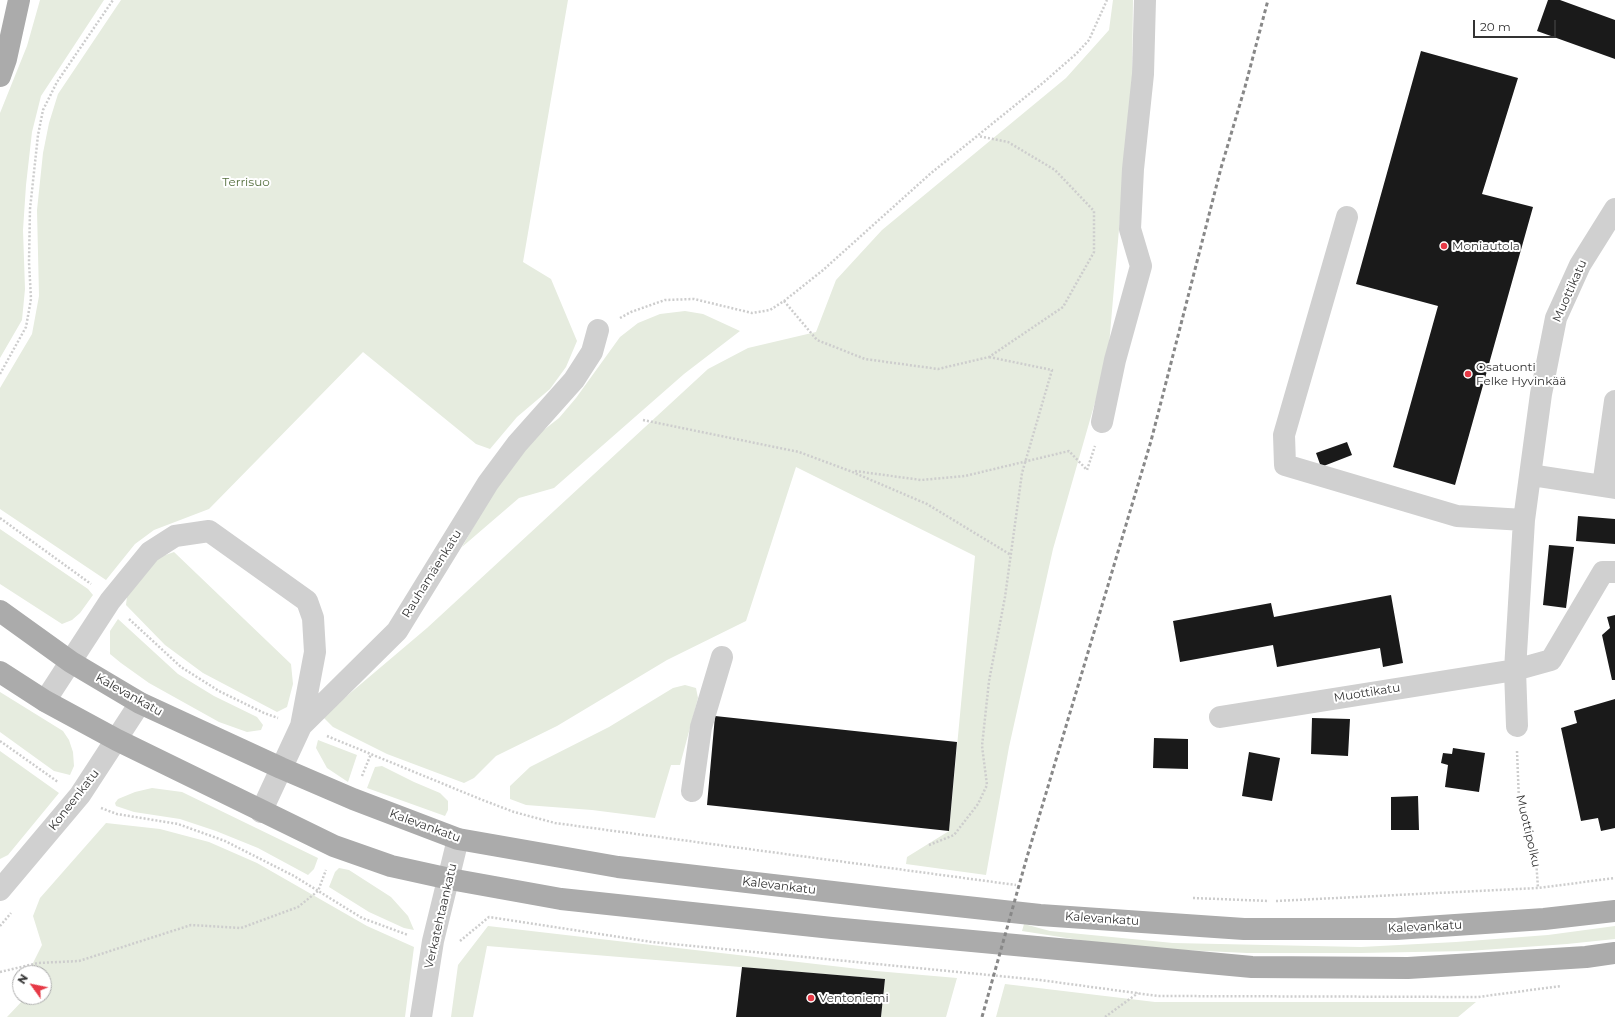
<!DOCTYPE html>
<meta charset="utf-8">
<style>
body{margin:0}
#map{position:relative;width:1615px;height:1017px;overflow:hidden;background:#fff;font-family:Montserrat,sans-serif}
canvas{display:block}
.north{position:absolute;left:12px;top:965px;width:40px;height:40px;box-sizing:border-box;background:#fff;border:1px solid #adadad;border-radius:50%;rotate:303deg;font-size:11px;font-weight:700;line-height:16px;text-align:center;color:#333}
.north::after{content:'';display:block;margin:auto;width:14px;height:18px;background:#e63946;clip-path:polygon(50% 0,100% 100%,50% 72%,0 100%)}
.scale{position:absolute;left:1473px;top:20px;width:83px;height:18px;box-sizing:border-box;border:2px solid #333;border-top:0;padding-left:5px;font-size:12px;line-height:14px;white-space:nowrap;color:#333;-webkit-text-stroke:3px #fff;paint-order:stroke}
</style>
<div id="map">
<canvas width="1615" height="1017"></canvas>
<div class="north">N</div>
<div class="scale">20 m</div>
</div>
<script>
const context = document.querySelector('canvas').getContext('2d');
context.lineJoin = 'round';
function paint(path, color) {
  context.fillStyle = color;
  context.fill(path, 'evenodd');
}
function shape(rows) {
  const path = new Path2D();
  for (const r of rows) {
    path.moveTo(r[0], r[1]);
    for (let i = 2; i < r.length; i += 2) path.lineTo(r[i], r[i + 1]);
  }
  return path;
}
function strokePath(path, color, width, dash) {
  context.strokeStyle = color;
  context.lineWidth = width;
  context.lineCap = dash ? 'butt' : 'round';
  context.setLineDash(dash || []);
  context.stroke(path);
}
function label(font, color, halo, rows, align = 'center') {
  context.font = font + ' Montserrat,sans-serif';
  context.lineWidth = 4;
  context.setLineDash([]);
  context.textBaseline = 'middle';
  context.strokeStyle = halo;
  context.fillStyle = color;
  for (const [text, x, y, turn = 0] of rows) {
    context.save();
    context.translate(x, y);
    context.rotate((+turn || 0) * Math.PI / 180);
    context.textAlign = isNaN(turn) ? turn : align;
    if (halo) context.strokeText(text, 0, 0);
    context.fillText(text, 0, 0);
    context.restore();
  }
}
const green = shape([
 [40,0,104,0,41,96,32,132,26,185,23,230,25,289,22,320,0,358,0,113,27,46],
 [121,0,568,0,523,262,551,279,577,341,566,367,550,389,517,417,490,449,476,444,363,352,209,509,154,530,135,544,106,580,0,509,0,388,32,334,39,296,37,210,43,153,49,123,58,94],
 [1113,0,1133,0,1132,78,1108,357,1053,549,1009,747,986,875,906,864,907,857,949,831,975,556,796,467,746,621,667,660,557,726,496,756,474,778,464,783,387,754,333,727,324,718,342,700,427,628,708,369,748,348,816,332,836,280,882,230,1066,78,1109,30],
 [685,311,703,314,740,331,684,374,554,488,519,498,462,547,498,484,531,440,559,418,576,398,620,337,638,323,660,314],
 [0,529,88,589,93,595,80,613,72,620,62,624,0,584],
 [174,552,291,664,293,684,287,707,277,712,203,673,165,645,126,605,127,596,154,559],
 [118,619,178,674,214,696,257,717,263,725,261,730,247,732,219,722,149,683,121,663,110,654,110,631],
 [685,685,696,688,698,698,680,765,671,765,655,818,592,810,526,805,510,799,510,786,530,767,609,727,673,688],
 [0,692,63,731,69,740,73,752,74,766,70,775,54,771,0,732],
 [318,740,357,755,348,782,327,768,316,748],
 [0,751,59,793,8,855,0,859],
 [382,766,414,782,440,793,448,801,448,810,445,816,367,788,375,767],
 [152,788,182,792,318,858,314,869,308,875,258,848,216,831,180,819,134,812,116,806,115,803,118,799,135,792],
 [106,823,160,829,209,842,257,863,367,926,414,947,405,1017,7,1017,24,999,24,997,44,997,44,973,28,973,42,945,33,916,40,898],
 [339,868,349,870,391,897,408,916,414,930,404,928,369,912,329,887,335,872],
 [1024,924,1050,931,1173,943,1266,945,1361,947,1456,942,1548,935,1615,926,1615,939,1567,944,1468,951,1360,953,1247,953,1141,948,1092,942,1022,931],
 [488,926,876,971,957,978,946,1017,881,1017,885,979,487,946,473,1017,451,1017,458,965],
 [1005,984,1155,1002,1476,1002,1458,1017,996,1017]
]);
const building = shape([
 [1548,0,1560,0,1615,20,1615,59,1537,31],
 [1421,51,1518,78,1482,194,1533,207,1455,485,1393,467,1438,306,1356,284],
 [1347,442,1352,455,1321,467,1316,453],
 [1578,516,1615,519,1615,544,1576,541],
 [1549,545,1574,547,1566,608,1543,605],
 [1391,595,1403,663,1383,667,1380,648,1277,667,1273,645,1180,662,1173,621,1271,603,1274,617],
 [1615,615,1615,680,1612,680,1602,635,1610,628,1607,617],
 [1615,699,1615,828,1601,831,1598,818,1581,821,1561,728,1577,723,1574,711],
 [715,716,957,742,949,831,707,805],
 [1312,718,1350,719,1348,756,1311,754],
 [1154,738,1188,739,1188,769,1153,768],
 [1453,748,1485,753,1479,792,1445,787,1448,765,1441,763,1443,753,1452,754],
 [1249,752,1280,758,1272,801,1242,796],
 [1418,796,1419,830,1391,830,1391,797],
 [742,967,885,979,881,1017,736,1017]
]);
const path = shape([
 [784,301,817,340,865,359,938,369,989,357,1063,307,1094,252,1094,211,1055,170,1008,142,978,136],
 [620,318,631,312,665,300,694,299,752,313,770,310,784,301,822,271,930,174,1044,82,1076,54,1089,40,1107,0],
 [0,374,26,327,31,299,29,262,30,209,38,135,43,110,57,82,113,0],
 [643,420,799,452,850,471,927,504,1011,555],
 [855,471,921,480,965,476,1069,451,1087,470,1095,446],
 [0,518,91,584],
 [129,619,181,667,219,691,264,713,278,718],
 [327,736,480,799,514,812,555,823,1016,885],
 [0,741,58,782],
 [1517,751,1519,801,1536,859,1538,888],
 [362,776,371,754],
 [101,808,117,814,178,824,225,841,294,876,362,918,408,935],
 [929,845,954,835,978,804,987,785,982,746,989,681,1005,597,1022,473,1052,370,989,357],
 [1193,898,1269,901],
 [1276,901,1538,888,1615,878],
 [0,926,11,913],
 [460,941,489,917,652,942,1040,980,1158,996,1478,997,1561,986],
 [0,972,38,963,79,961,191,925,241,928,298,907,318,891,326,870],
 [1105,1017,1138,993]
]);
const minor = shape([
 [1347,217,1284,435,1285,465,1457,516,1524,520],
 [1102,422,1115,360,1141,266,1130,229,1133,169,1143,74,1145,0],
 [1531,475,1615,488],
 [1603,486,1615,401],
 [45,701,110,601,150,552,175,536,209,531,307,601,313,618,315,652,301,726],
 [1220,717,1515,670,1551,660,1603,572,1615,572],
 [1517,726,1515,670,1524,520,1541,394,1556,318,1580,265,1615,209],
 [692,791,701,727,722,657],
 [261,812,301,726,397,631,488,483,517,444,574,380,592,352,598,330],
 [0,890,80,795,140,703],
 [421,1017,433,941,458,839]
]);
const major = shape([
 [0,76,6,59,19,0],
 [0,611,71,662,140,703,281,768,353,799,458,839,618,867,893,899,1040,915,1244,929,1396,929,1544,919,1615,911],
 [0,672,45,701,117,740,334,846,391,866,450,879,561,899,832,928,1252,967,1408,968,1586,957,1615,953]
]);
const rail = shape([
 [982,1017,1027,857,1151,441,1221,168,1245,87,1268,0]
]);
const markers = [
 [1444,246,4,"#e63946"],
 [1468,374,4,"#e63946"],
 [811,998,4,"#e63946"]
];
const parkNames = [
 ["Terrisuo",246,182]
];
const poiNames = [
 ["Moniautola",1452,246],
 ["Osatuonti",1476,367],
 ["Felke Hyvinkää",1476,381],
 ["Ventoniemi",819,998]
];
const streetNames = [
 ["Muottikatu",1570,291,-66],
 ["Rauhamäenkatu",432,574,-58],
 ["Muottikatu",1367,693,-9],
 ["Kalevankatu",129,695,29],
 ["Koneenkatu",74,800,-52],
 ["Kalevankatu",425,826,20],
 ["Muottipolku",1528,831,77],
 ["Kalevankatu",779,886,7],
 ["Verkatehtaankatu",441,916,-77],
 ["Kalevankatu",1102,919,4],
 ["Kalevankatu",1425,927,-3]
];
paint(green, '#e6ecdf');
paint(building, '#1a1a1a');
strokePath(path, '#cdcdcd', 2.5, [2, 2]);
strokePath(minor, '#d0d0d0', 22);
strokePath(major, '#ababab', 22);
strokePath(rail, '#888', 3, [4, 3]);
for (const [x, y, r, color] of markers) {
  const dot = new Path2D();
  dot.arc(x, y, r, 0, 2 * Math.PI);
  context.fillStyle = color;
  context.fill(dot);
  strokePath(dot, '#fff', 1.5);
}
label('12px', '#56703f', '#fff', parkNames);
label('12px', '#333', '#fff', poiNames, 'left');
label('12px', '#333', '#fff', streetNames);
</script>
